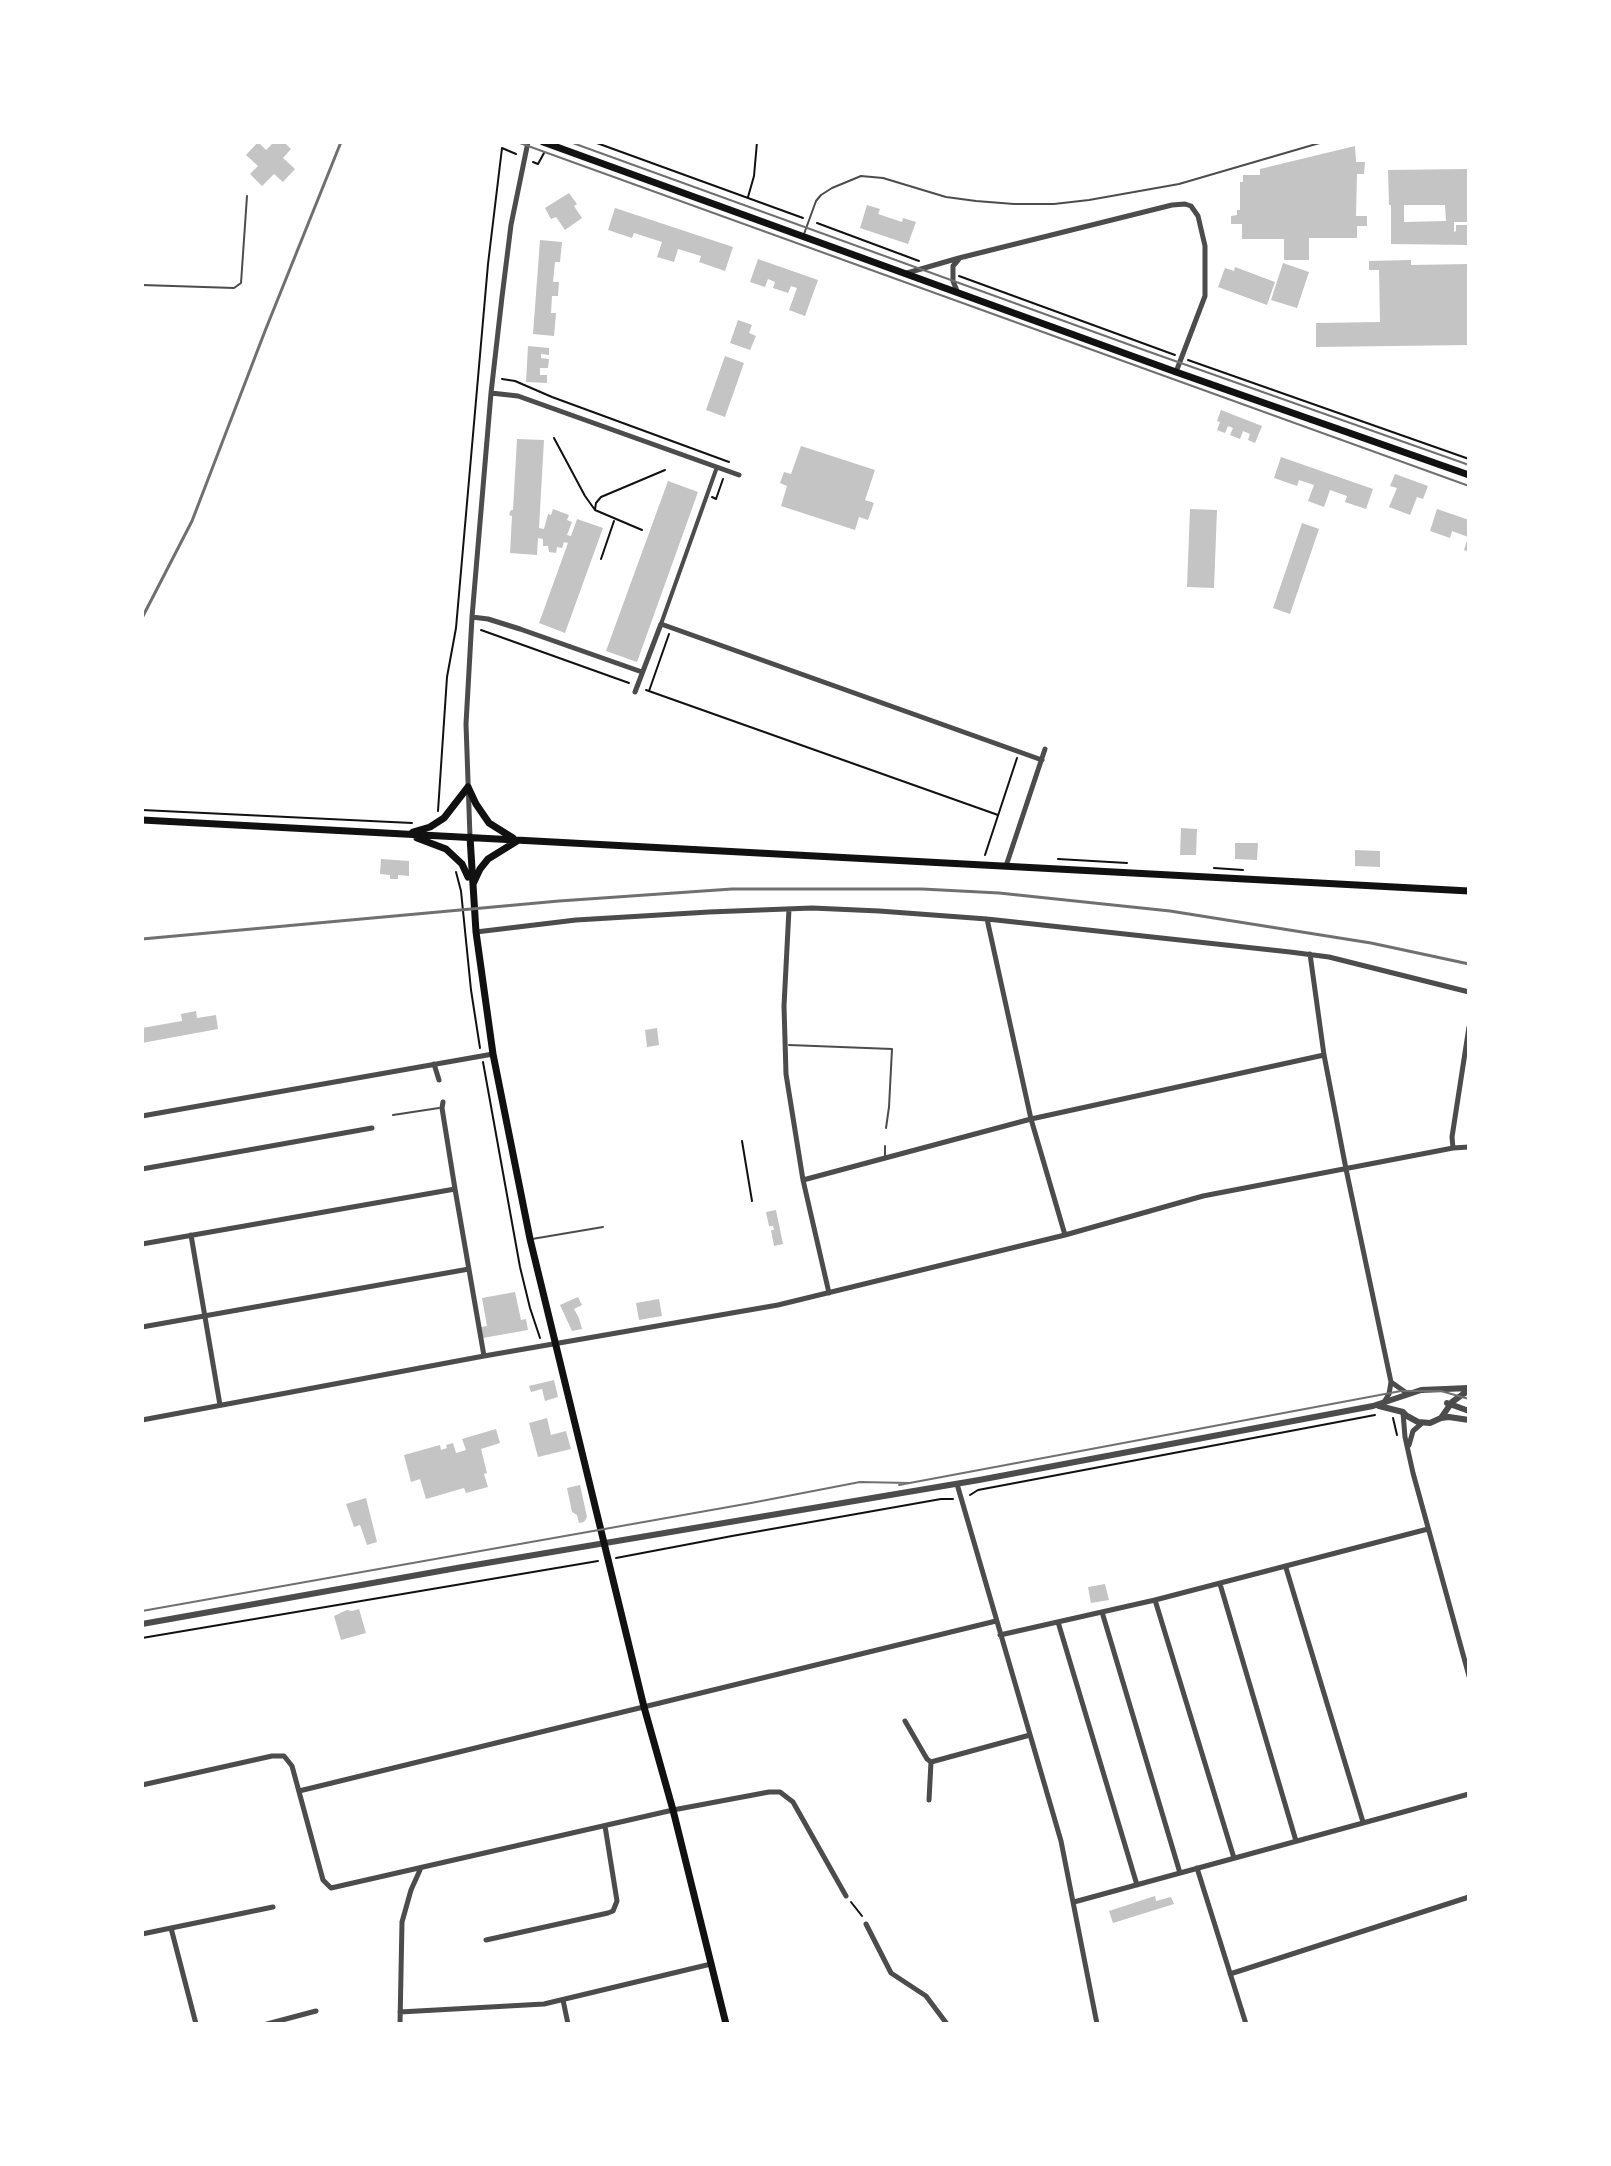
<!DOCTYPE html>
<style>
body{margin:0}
#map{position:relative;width:1611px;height:2166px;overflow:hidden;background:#fff;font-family:Lato,sans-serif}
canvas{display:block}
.frame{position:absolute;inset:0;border:144px solid #fff;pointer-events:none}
</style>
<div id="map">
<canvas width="1611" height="2166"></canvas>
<div class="frame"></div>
</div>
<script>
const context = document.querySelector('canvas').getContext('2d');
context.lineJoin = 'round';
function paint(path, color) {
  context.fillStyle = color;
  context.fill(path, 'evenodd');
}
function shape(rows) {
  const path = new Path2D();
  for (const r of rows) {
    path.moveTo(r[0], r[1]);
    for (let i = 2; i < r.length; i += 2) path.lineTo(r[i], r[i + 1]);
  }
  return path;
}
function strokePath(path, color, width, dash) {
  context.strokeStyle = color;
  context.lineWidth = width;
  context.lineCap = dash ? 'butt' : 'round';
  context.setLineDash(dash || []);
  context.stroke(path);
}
const building = shape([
 [258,142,266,150,274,142,284,142,291,149,283,158,295,169,283,182,274,174,262,186,250,174,258,166,246,155],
 [1355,146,1356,162,1365,162,1364,174,1357,174,1356,216,1367,216,1367,226,1357,226,1357,238,1309,238,1309,260,1284,260,1284,239,1242,239,1242,224,1231,224,1231,216,1237,215,1237,210,1240,210,1240,182,1243,182,1243,175,1260,175,1260,169],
 [1469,169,1469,222,1454,222,1454,232,1456,231,1456,225,1468,225,1469,245,1391,244,1391,205,1389,205,1388,170],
 [1404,205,1445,205,1446,221,1404,222],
 [569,193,577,204,574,206,582,218,565,230,556,217,551,219,545,208],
 [867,205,880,209,878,214,902,222,903,218,916,222,908,244,860,228],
 [615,208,733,247,725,271,699,262,701,256,678,249,674,262,657,257,662,242,634,233,632,238,608,230],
 [540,240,562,242,560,262,555,262,553,282,559,282,558,296,552,296,551,313,556,313,554,336,533,334],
 [758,259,818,280,805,316,789,310,797,288,791,286,788,293,773,288,775,282,768,279,765,287,750,282],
 [1411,260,1411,265,1469,264,1469,345,1316,347,1316,323,1380,322,1379,270,1369,270,1369,261],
 [1283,263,1309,272,1297,308,1271,300],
 [1235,267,1275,282,1267,305,1218,287,1225,268,1234,271],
 [738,320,752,325,749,333,756,336,750,350,730,343],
 [528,346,549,348,549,355,541,354,541,358,549,359,548,368,540,368,540,375,547,375,547,383,526,382],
 [725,356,744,363,725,417,706,410],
 [1221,410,1262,426,1255,443,1248,440,1250,434,1243,431,1240,439,1230,435,1233,428,1228,426,1225,433,1217,430,1220,422,1217,421],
 [517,439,544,440,539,528,544,529,548,514,551,515,553,509,569,515,567,520,572,522,567,535,571,536,577,519,603,528,565,633,539,623,568,543,564,542,562,548,557,547,556,553,549,552,548,546,543,546,543,539,538,538,537,555,510,553,512,516,509,515,511,510,513,510],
 [801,446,875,470,865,500,874,503,868,520,859,517,855,530,781,506,787,486,780,483,784,472,791,474],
 [1281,457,1373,489,1366,509,1345,502,1347,496,1330,490,1324,507,1308,501,1314,485,1299,480,1297,486,1274,478],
 [1395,474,1428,486,1423,499,1417,497,1410,515,1389,507,1397,488,1390,486],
 [668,481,698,492,637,662,606,651],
 [1190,509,1217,510,1214,588,1187,587],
 [1437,509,1469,520,1469,552,1464,550,1468,537,1452,531,1450,538,1430,531],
 [1302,523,1319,529,1290,614,1273,608],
 [1181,828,1197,829,1196,855,1180,855],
 [1235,843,1258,843,1257,860,1235,859],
 [1355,850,1380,851,1380,867,1355,866],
 [381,859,409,861,409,876,398,875,398,879,390,879,390,875,380,874],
 [196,1011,197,1018,216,1015,218,1029,142,1043,142,1028,182,1021,181,1014],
 [657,1028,659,1045,647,1047,645,1030],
 [776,1210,783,1244,774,1246,771,1230,774,1230,773,1226,769,1226,766,1212],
 [515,1292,521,1320,526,1319,528,1330,483,1338,481,1327,487,1326,482,1298],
 [578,1297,582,1305,574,1309,579,1318,582,1329,572,1331,560,1305],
 [659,1299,662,1316,639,1320,636,1303],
 [554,1380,558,1397,545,1401,542,1389,531,1392,529,1386],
 [547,1418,551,1435,566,1431,571,1449,538,1457,529,1423],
 [496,1429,500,1443,481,1449,487,1473,484,1474,488,1487,466,1493,464,1488,426,1499,420,1479,411,1482,404,1455,440,1445,441,1450,447,1448,446,1445,453,1443,456,1453,466,1450,462,1439],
 [580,1485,587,1517,584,1522,579,1523,577,1515,572,1512,567,1488],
 [366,1498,377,1542,367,1545,360,1525,354,1527,346,1504],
 [1105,1584,1109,1600,1091,1603,1088,1587],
 [359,1609,366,1633,341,1640,334,1616,347,1610,352,1611],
 [1155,1896,1156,1901,1171,1897,1174,1904,1113,1923,1109,1911]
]);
const path = shape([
 [594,142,803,218],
 [533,162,538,164,544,153],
 [748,197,754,176,757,142],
 [817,223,919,261],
 [959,276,1175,355],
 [1188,360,1469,459],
 [502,379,515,381,552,397,729,462],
 [554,438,585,496,595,510,642,530],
 [712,497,716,499,723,479],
 [595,509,596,503,601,497,665,470],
 [601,559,614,521],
 [481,630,629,683],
 [646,690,998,815],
 [649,691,669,634],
 [142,810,412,823],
 [438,811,447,677,456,628,488,264,502,148,516,154],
 [985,855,1017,758],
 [1058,859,1127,863],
 [1214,868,1243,870],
 [456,872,461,891,471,990,480,1048],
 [483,1062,520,1267,530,1308,540,1338],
 [742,1141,752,1201],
 [1393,1418,1397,1435],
 [970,1495,978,1490,1375,1415],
 [616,1558,732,1536,941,1499,953,1499],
 [142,1638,598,1561],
 [851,1902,862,1916]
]);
const service = shape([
 [804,234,816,201,821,195,832,188,861,176,883,178,946,197,976,201,1014,204,1054,204,1089,200,1179,184,1323,142],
 [142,285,234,288,241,283,247,196],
 [789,1045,892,1049,889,1107,886,1128],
 [393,1115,439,1108],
 [885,1158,885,1146],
 [532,1239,603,1227]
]);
const pedestrian = shape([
 [661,624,717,467]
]);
const minor = shape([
 [907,273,959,258,1172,205,1185,204,1191,206,1198,216,1205,246,1205,296,1176,372],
 [957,291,953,281,953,266,959,259],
 [491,393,518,396,739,475],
 [472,617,488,619,520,629,642,672],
 [635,692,661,624,1042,760],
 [470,837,466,724,472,617,491,393,502,297,511,225,528,142],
 [1006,866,1045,749],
 [789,909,784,1006,786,1074,803,1180,829,1293],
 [987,919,1031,1119,1065,1235],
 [476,932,576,920,709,912,812,908,879,911,987,919,1290,952,1329,957,1469,992],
 [1310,954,1324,1055,1346,1169,1391,1382],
 [434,1064,439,1080],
 [443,1102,442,1108,455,1189,484,1356],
 [142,1116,493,1054],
 [1453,1148,1452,1137,1469,1027],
 [142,1169,372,1128],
 [803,1180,1031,1119,1324,1055],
 [191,1235,220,1405],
 [142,1244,455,1189],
 [142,1327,469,1269],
 [1384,1402,1389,1394,1391,1382,1408,1394],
 [1403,1413,1405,1437,1413,1473,1469,1676],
 [142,1420,484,1356,778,1305,1065,1235,1203,1196,1453,1148,1469,1147],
 [1409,1445,1413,1431,1421,1424],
 [957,1484,1061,1841,1097,2024],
 [1286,1568,1363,1822],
 [1220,1584,1296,1841],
 [1155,1600,1234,1858],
 [1102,1612,1180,1873],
 [1058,1622,1137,1885],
 [1000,1635,1155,1600,1428,1529],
 [905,1721,927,1759,931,1762,1030,1735],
 [142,1785,272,1756,284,1756,292,1766,323,1880,331,1888,673,1810,769,1792,780,1792,793,1802,846,1896],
 [299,1791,996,1621],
 [929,1800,931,1762],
 [1197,1868,1246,2024],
 [1074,1902,1469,1794],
 [866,1924,891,1973,926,1996,947,2024],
 [171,1928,196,2024],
 [142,1934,273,1907],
 [486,1940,608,1913,613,1911,617,1901,605,1826],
 [1230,1974,1469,1897],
 [563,2000,568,2024],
 [400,2012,544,2004,711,1964],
 [267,2024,316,2011],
 [400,2024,402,1922,411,1890,420,1870]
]);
const tertiary = shape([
 [1447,1403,1469,1411],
 [1379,1406,1403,1412,1407,1416,1418,1422,1430,1423,1441,1418,1452,1402,1469,1390],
 [1441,1418,1449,1417,1469,1420],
 [142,1624,457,1568,979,1480,1373,1406,1421,1390,1469,1388]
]);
const secondary = shape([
 [543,142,1176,372,1469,475],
 [468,787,476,804,489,823,513,838],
 [142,820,1469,891],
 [413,832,430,827,444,818,468,787],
 [470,837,476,932,493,1054,530,1239,644,1707,673,1810,726,2024],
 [417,838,446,849,462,864,468,877],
 [473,884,480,869,488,859,517,841]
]);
const tram = shape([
 [517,142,1469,486],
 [570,142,1144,350,1469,465],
 [899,1485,1401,1391,1441,1391,1469,1399],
 [142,1611,751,1503,860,1482,909,1483]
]);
const rail = shape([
 [142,618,192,521,265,331,341,142],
 [142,939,559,901,732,889,922,889,999,893,1170,911,1371,943,1469,964]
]);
paint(building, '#c4c4c4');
strokePath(path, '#111', 2);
strokePath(service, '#4c4c4c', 2);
strokePath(pedestrian, '#4c4c4c', 4);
strokePath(minor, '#4c4c4c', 5);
strokePath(tertiary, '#4c4c4c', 6);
strokePath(secondary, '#111', 7);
strokePath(tram, '#707070', 2);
strokePath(rail, '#707070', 3);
</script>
